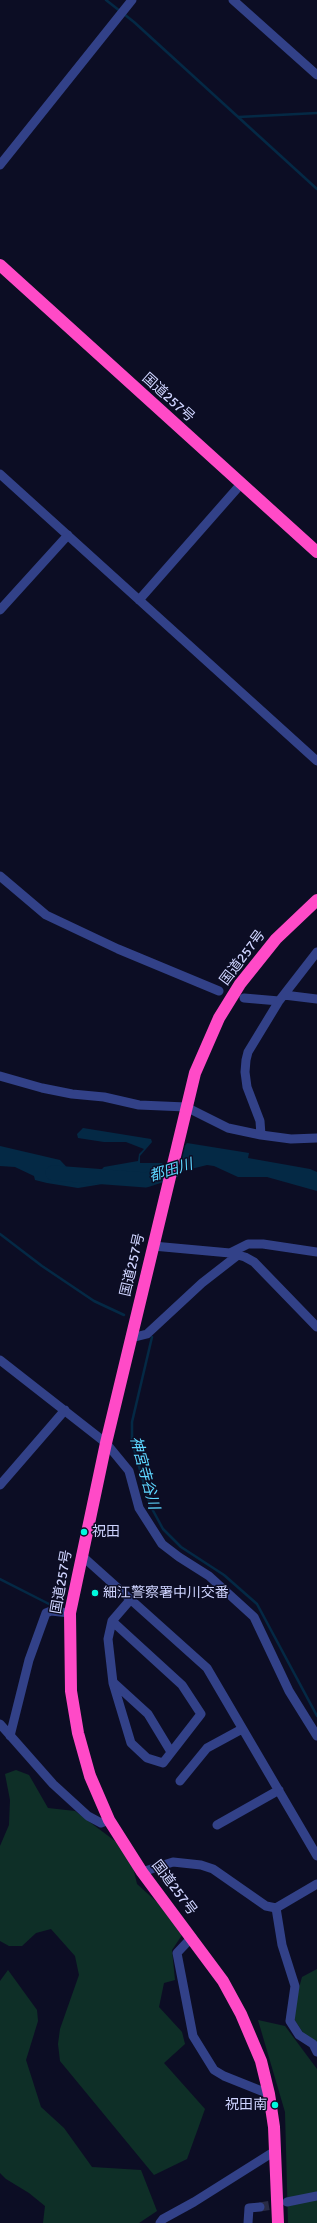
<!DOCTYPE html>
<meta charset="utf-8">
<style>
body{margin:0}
canvas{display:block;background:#0c0d24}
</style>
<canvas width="317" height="2223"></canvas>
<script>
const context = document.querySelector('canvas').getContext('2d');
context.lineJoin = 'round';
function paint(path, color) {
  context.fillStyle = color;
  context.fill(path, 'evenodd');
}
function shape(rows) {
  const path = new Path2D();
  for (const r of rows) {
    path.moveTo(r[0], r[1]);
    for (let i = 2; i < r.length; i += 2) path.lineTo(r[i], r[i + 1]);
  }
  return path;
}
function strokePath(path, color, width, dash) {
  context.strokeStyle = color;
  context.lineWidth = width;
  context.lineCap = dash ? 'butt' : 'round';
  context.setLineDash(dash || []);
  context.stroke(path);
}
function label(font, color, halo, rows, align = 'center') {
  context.font = font + ' Signika,"Noto Sans JP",sans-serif';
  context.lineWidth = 3;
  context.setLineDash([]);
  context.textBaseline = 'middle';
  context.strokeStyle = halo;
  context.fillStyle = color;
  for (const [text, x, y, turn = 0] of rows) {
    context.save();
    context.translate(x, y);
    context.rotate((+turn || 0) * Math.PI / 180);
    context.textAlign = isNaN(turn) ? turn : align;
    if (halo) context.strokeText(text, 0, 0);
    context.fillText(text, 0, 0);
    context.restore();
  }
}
const green = shape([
 [16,1770,29,1775,48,1808,75,1811,115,1841,132,1863,137,1884,158,1903,182,1935,172,1950,175,1980,164,1983,159,2007,182,2032,185,2044,164,2063,205,2109,187,2159,154,2175,60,2061,58,2044,60,2029,79,1975,75,1956,51,1929,36,1933,22,1946,9,1946,0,1941,0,1846,9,1825,10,1800,5,1774],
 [317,1969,317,2054,294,2019,294,2006,302,1977],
 [8,1970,37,2010,38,2021,26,2060,41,2107,64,2128,92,2167,141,2170,157,2211,139,2223,43,2223,45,2206,29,2193,6,2179,0,2173,0,1981],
 [258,2020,285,2026,317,2069,317,2223,288,2223,285,2112]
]);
const water = shape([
 [83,1128,151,1139,152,1142,140,1156,140,1163,169,1163,187,1143,249,1153,248,1158,310,1169,317,1172,317,1191,267,1177,238,1177,214,1166,207,1165,159,1177,145,1177,78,1188,47,1183,35,1180,34,1176,15,1167,0,1166,0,1146,60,1160,75,1176,101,1170,104,1167,138,1161,139,1154,144,1149,126,1142,104,1142,78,1138,77,1134]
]);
const pier = shape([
 [186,1142,178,1176,159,1179,163,1161,168,1161]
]);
const stream = shape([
 [106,0,134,22,317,189],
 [239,117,317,113],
 [0,1234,42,1266,94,1301,124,1315],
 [152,1337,132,1422,132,1442,150,1505,163,1529,181,1547,224,1575,257,1604,317,1716],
 [0,1579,51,1605]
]);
const river = shape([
 [53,1173,146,1180,173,1171]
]);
const minorTunnel = shape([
 [260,2207,283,2203]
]);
const minor = shape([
 [233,0,317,75],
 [0,165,132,0],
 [0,474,317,761],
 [139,600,241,484],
 [0,610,68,535],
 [0,876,46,915,118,949,219,991],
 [284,995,317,999],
 [244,998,279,1001,317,952],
 [0,1076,42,1088,72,1094,104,1097,139,1105,186,1107,228,1128,261,1135,260,1121,247,1087,245,1072,246,1060,248,1052,279,1001],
 [261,1135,291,1139,317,1138],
 [153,1246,230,1253,245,1257,254,1262,317,1327],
 [230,1253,248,1244,263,1244,317,1252],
 [131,1338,147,1334,202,1283,238,1255],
 [0,1360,106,1443,129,1471,139,1508,162,1544,179,1557,209,1576,254,1617,289,1691,317,1736],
 [0,1485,65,1410],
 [81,1555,207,1668,317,1856],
 [112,1621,182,1685,201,1714,163,1763,147,1758,131,1743,113,1683,108,1639,112,1621,131,1599],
 [114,1683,148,1714,171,1752],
 [0,1724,53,1784,88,1816,101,1823,109,1820],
 [10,1736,29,1660,46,1613,51,1611,70,1613],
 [180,1781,207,1748,242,1729],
 [217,1825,279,1790],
 [142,1872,173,1862,201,1865,213,1869,266,1906,276,1908,317,1884],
 [276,1908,282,1945,295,1986,290,2021,299,2035,313,2044,317,2052],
 [192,1937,177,1953,193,2036,214,2070,224,2076,269,2094],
 [287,2202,317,2196],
 [160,2223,163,2219,194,2202,275,2151],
 [248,2223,249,2208,260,2207]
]);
const highway = shape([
 [0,265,317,552],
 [278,2223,274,2127,269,2094,261,2061,241,2014,223,1981,142,1872,109,1820,90,1776,78,1733,71,1691,70,1613,106,1443,195,1073,219,1018,240,984,276,939,317,900]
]);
const markers = [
 [84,1532,4,"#00fade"],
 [95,1593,4,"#00fade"],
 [275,2105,4,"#00fade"]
];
const streetNames = [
 ["国道257号",168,398,42],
 ["国道257号",243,958,-53],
 ["国道257号",133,1265,-77],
 ["国道257号",62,1582,-80],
 ["国道257号",174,1888,53]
];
const poiNames = [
 ["祝田",92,1532],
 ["細江警察署中川交番",103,1593],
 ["祝田南",267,2105,"right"]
];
const waterNames = [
 ["都田川",171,1171,-17],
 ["神宮寺谷川",144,1473,75]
];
paint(green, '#0e2f27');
paint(water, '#042945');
paint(pier, '#0c0d24');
strokePath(stream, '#042945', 2.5);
strokePath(river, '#042945', 15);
strokePath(minorTunnel, '#292b45', 9, [9, 4.5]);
strokePath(minor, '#324188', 9);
strokePath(highway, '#ff4ac7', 12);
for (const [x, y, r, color] of markers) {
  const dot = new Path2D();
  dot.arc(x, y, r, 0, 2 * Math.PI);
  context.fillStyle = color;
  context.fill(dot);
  strokePath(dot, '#0c0d24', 1.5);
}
label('14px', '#cfd4ff', '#0c0d24', streetNames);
label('14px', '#cfd4ff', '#0c0d24', poiNames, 'left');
label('italic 15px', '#5dd6ff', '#0c0d24', waterNames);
</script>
